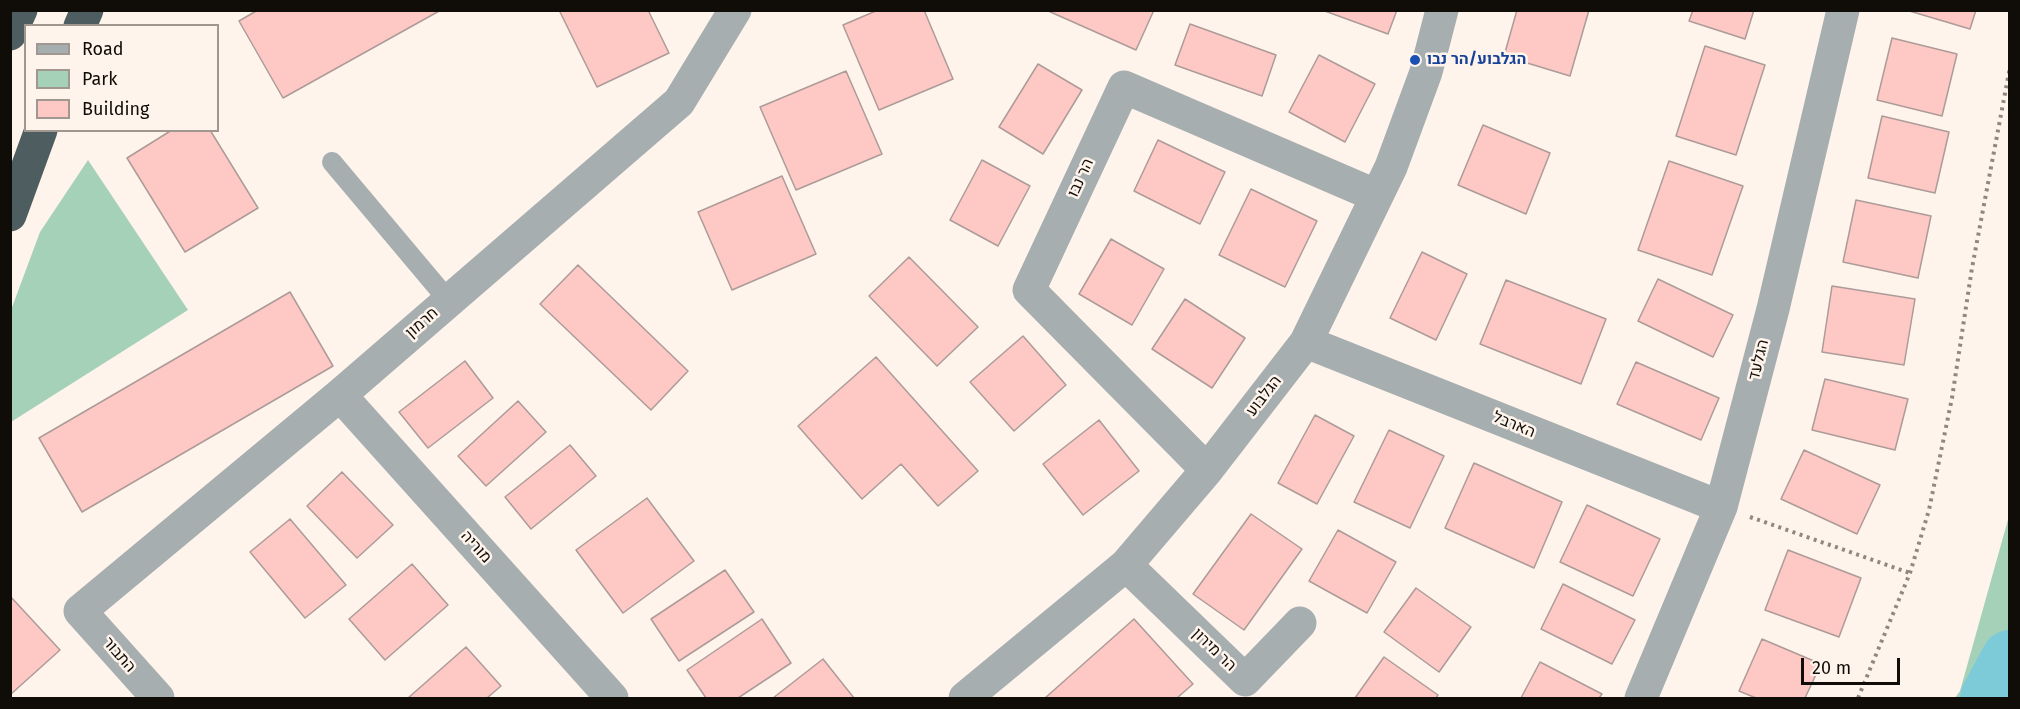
<!DOCTYPE html>
<meta charset="utf-8">
<style>
body{margin:0}
#map{position:relative;width:2020px;height:709px;overflow:hidden;background:#fff4eb;font-family:"Fira Sans",sans-serif}
canvas{display:block}
.frame{position:absolute;inset:0;border:12px solid #100c08;pointer-events:none}
.legend{position:absolute;left:24px;top:24px;width:195px;height:108px;box-sizing:border-box;background:#fff4eb;border:2px solid #9f9790;margin:0;padding:8px 10px;list-style:none;font-size:18px;color:#100c08}
.legend li{display:flex;align-items:center;gap:12px;height:30px}
.legend b{width:30px;border:2px solid #9f9790}
.scale{position:absolute;left:1801px;top:658px;width:99px;height:27px;box-sizing:border-box;border:3px solid #100c08;border-top:0;padding-left:8px;font-size:18px;line-height:21px;white-space:nowrap;color:#100c08;-webkit-text-stroke:4px #fff4eb;paint-order:stroke}
</style>
<div id="map">
<canvas width="2020" height="709"></canvas>
<div class="frame"></div>
<ul class="legend">
<li><b style="height:8px;background:#a6aeb0"></b>Road</li>
<li><b style="height:16px;background:#a6d1b9"></b>Park</li>
<li><b style="height:16px;background:#fec8c4"></b>Building</li>
</ul>
<div class="scale">20 m</div>
</div>
<script>
const context = document.querySelector('canvas').getContext('2d');
context.lineJoin = 'round';
function paint(path, color) {
  context.fillStyle = color;
  context.fill(path, 'evenodd');
}
function shape(rows) {
  const path = new Path2D();
  for (const r of rows) {
    path.moveTo(r[0], r[1]);
    for (let i = 2; i < r.length; i += 2) path.lineTo(r[i], r[i + 1]);
  }
  return path;
}
function strokePath(path, color, width, dash) {
  context.strokeStyle = color;
  context.lineWidth = width;
  context.lineCap = dash ? 'butt' : 'round';
  context.setLineDash(dash || []);
  context.stroke(path);
}
function label(font, color, halo, rows, align = 'center') {
  context.font = font + ' "Fira Sans",Heebo,sans-serif';
  context.lineWidth = 5;
  context.setLineDash([]);
  context.textBaseline = 'middle';
  context.strokeStyle = halo;
  context.fillStyle = color;
  for (const [text, x, y, turn = 0] of rows) {
    context.save();
    context.translate(x, y);
    context.rotate((+turn || 0) * Math.PI / 180);
    context.textAlign = isNaN(turn) ? turn : align;
    if (halo) context.strokeText(text, 0, 0);
    context.fillText(text, 0, 0);
    context.restore();
  }
}
const green = shape([
 [88,160,188,310,11,422,11,310,40,232],
 [2009,516,2009,698,1955,698,1960,691]
]);
const river = shape([
 [1989,698,2010,659]
]);
const building = shape([
 [258,10,441,10,283,98,239,21,258,10],
 [559,10,648,10,669,53,597,87,559,10],
 [878,10,924,10,953,79,879,110,843,25,878,10],
 [1046,10,1154,10,1136,50,1046,10],
 [1322,10,1397,10,1388,34,1322,10],
 [1517,10,1589,10,1570,76,1504,56,1517,10],
 [1693,10,1754,10,1745,39,1689,21,1693,10],
 [1906,10,1976,10,1970,29,1906,10],
 [1190,24,1276,55,1262,96,1175,65,1190,24],
 [1892,38,1957,54,1942,116,1877,100,1892,38],
 [1705,46,1765,65,1736,155,1676,136,1705,46],
 [1319,55,1375,84,1345,142,1289,112,1319,55],
 [1038,64,1082,90,1043,154,999,127,1038,64],
 [846,71,882,154,796,190,760,107,846,71],
 [1882,116,1949,132,1935,193,1868,178,1882,116],
 [1483,125,1550,153,1526,214,1458,185,1483,125],
 [172,130,210,130,258,208,185,252,127,158,172,130],
 [1158,140,1225,172,1200,224,1134,191,1158,140],
 [982,160,1030,186,998,246,950,220,982,160],
 [1669,161,1743,186,1712,275,1638,250,1669,161],
 [782,176,816,254,732,290,698,212,782,176],
 [1251,189,1317,221,1285,287,1219,255,1251,189],
 [1856,200,1931,216,1918,278,1843,262,1856,200],
 [1111,239,1164,269,1132,325,1079,294,1111,239],
 [1422,252,1467,274,1436,340,1390,318,1422,252],
 [909,257,978,327,937,366,869,296,909,257],
 [578,265,688,371,651,410,540,304,578,265],
 [1658,279,1733,315,1713,357,1638,321,1658,279],
 [1506,280,1606,319,1581,384,1480,344,1506,280],
 [1832,286,1915,299,1904,365,1822,352,1832,286],
 [290,292,333,366,82,512,39,438,290,292],
 [1185,299,1245,338,1212,388,1152,349,1185,299],
 [1023,336,1066,385,1014,431,970,382,1023,336],
 [876,357,978,471,938,506,901,464,862,499,798,426,876,357],
 [465,361,493,398,428,448,399,412,465,361],
 [1636,362,1719,398,1701,440,1617,404,1636,362],
 [1825,379,1908,399,1895,450,1812,430,1825,379],
 [518,401,546,432,486,486,458,456,518,401],
 [1315,415,1354,436,1317,504,1278,483,1315,415],
 [1099,420,1139,471,1083,515,1043,464,1099,420],
 [1389,430,1444,456,1410,528,1354,502,1389,430],
 [570,445,596,476,531,529,505,497,570,445],
 [1804,450,1880,485,1857,534,1781,499,1804,450],
 [1474,463,1562,502,1534,568,1445,528,1474,463],
 [342,472,393,525,357,558,307,506,342,472],
 [647,498,694,561,623,613,576,550,647,498],
 [1587,505,1660,539,1633,596,1560,562,1587,505],
 [1251,514,1302,549,1244,630,1193,594,1251,514],
 [290,519,346,585,305,618,250,552,290,519],
 [1338,530,1396,562,1367,613,1309,581,1338,530],
 [1788,550,1861,578,1839,637,1765,610,1788,550],
 [412,564,448,605,385,660,349,619,412,564],
 [725,570,754,612,679,661,651,619,725,570],
 [1563,584,1635,620,1612,664,1541,629,1563,584],
 [1416,588,1471,627,1439,672,1384,632,1416,588],
 [10,596,60,650,10,695,10,596],
 [762,619,791,663,738,698,706,698,687,670,762,619],
 [1134,619,1193,684,1177,698,1045,698,1134,619],
 [1762,639,1821,664,1805,698,1756,698,1739,691,1762,639],
 [466,647,501,686,487,698,408,698,466,647],
 [1384,657,1438,695,1436,698,1355,698,1384,657],
 [823,659,854,698,773,698,823,659],
 [1540,662,1602,694,1599,698,1521,698,1540,662]
]);
const path = shape([
 [1750,517,1910,573],
 [1858,698,1910,573,1929,510,1952,398,1972,268,2010,67]
]);
const lane = shape([
 [332,162,448,300]
]);
const street = shape([
 [1306,342,1721,507],
 [340,395,612,698],
 [1207,470,1029,290,1124,87,1377,196],
 [1126,565,1245,680,1300,623],
 [158,698,80,611,340,395,679,102,735,10],
 [965,698,1126,565,1207,470,1306,342,1391,167,1426,72,1442,10],
 [1641,698,1721,507,1773,309,1843,10]
]);
const highway = shape([
 [80,26,87,10],
 [10,34,21,10],
 [10,215,41,130]
]);
const markers = [
 [1415,60,6,"#1a4fb4"]
];
const transitNames = [
 ["הגלבוע/הר נבו",1427,60]
];
const streetNames = [
 ["הר נבו",1081,178,-65],
 ["חרמון",422,323,-41],
 ["הגלעד",1759,360,-76],
 ["הגלבוע",1264,396,-52],
 ["הארבל",1514,425,22],
 ["מוריה",476,547,48],
 ["הר מירון",1214,650,44],
 ["התבור",119,655,49]
];
paint(green, '#a6d1b9');
strokePath(river, '#7dcad8', 58);
paint(building, '#fec8c4');
strokePath(building, '#ac9b99', 1.5);
strokePath(path, '#8f8780', 4, [3, 4.5]);
strokePath(lane, '#a6aeb0', 20);
strokePath(street, '#a6aeb0', 33);
strokePath(highway, '#4d5d60', 33);
for (const [x, y, r, color] of markers) {
  const dot = new Path2D();
  dot.arc(x, y, r, 0, 2 * Math.PI);
  context.fillStyle = color;
  context.fill(dot);
  strokePath(dot, '#fff4eb', 2);
}
label('bold 16px', '#164399', '#fff4eb', transitNames, 'left');
label('16px', '#100c08', '#fff4eb', streetNames);
</script>
